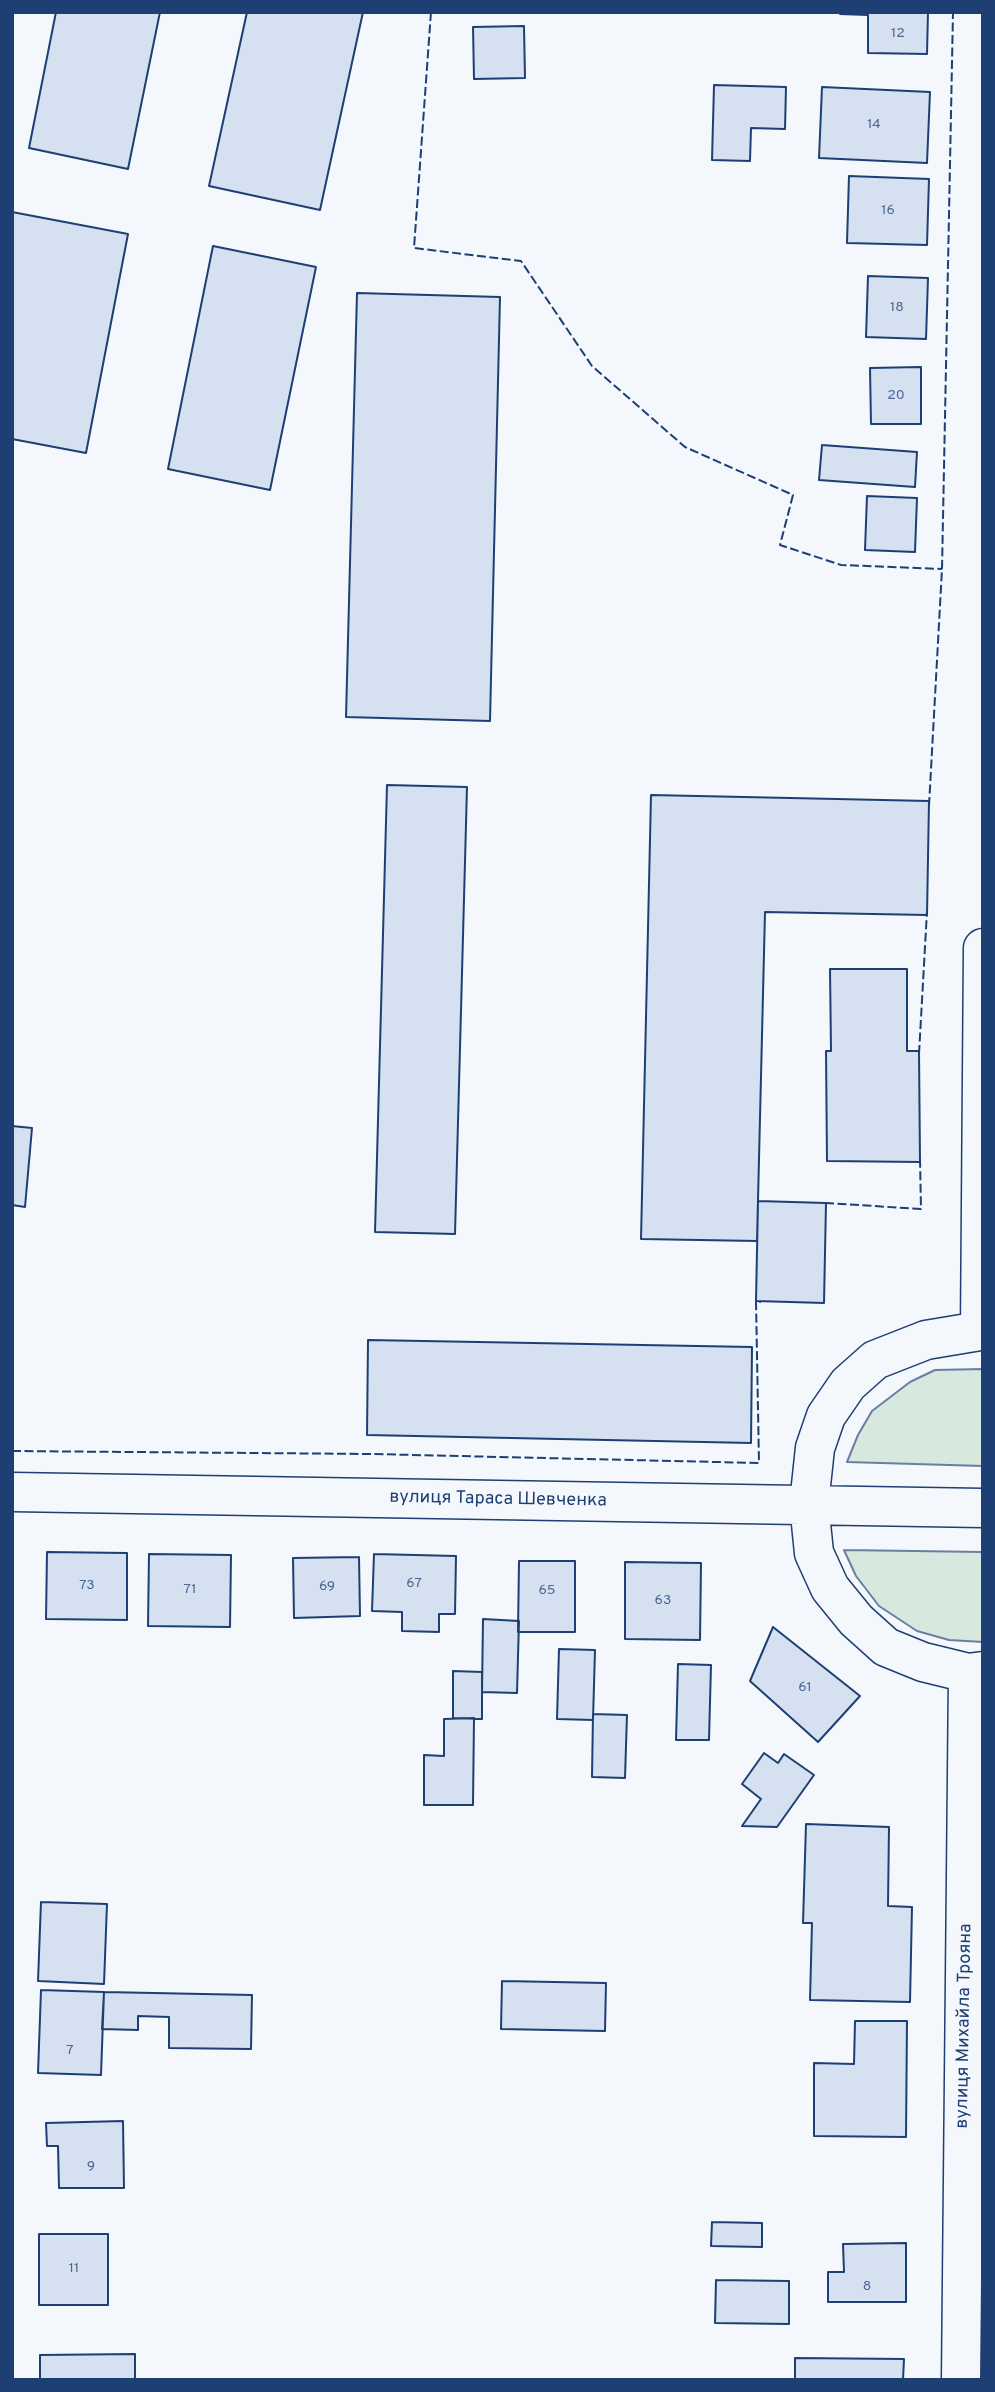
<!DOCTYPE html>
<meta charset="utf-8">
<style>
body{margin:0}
#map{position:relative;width:995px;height:2392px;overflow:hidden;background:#f4f7fb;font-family:Overpass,sans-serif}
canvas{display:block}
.frame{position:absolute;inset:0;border:14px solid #1d3f73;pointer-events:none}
</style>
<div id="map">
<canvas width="995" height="2392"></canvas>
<div class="frame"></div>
</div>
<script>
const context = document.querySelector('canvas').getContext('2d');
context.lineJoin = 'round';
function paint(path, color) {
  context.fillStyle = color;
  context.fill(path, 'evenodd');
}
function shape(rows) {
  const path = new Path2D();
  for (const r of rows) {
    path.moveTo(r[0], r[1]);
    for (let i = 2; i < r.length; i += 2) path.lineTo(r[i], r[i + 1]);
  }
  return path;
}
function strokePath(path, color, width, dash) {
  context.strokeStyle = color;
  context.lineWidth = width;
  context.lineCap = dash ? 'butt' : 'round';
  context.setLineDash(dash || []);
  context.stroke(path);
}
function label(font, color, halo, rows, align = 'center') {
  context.font = font + ' Overpass,sans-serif';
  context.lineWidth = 5;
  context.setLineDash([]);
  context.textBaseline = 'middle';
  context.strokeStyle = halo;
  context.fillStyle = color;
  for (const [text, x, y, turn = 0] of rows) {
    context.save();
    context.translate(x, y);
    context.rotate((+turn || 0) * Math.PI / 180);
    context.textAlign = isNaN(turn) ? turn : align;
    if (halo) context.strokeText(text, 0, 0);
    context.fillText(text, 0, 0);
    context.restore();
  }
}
const green = shape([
 [983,1369,983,1466,847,1462,858,1435,872,1411,910,1382,935,1370,983,1369],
 [844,1550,983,1552,983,1642,949,1640,917,1631,879,1606,856,1576,844,1550]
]);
const building = shape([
 [56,12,160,12,128,169,29,148,56,12],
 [247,12,363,12,320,210,209,186,247,12],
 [840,12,928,12,927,54,868,53,868,15,840,14,840,12],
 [524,26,525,78,474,79,473,27,524,26],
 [714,85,786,87,785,129,751,128,750,161,712,160,714,85],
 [822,87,930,92,927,163,819,158,822,87],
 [849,176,929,179,927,245,847,243,849,176],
 [12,212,128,234,86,453,12,439,12,212],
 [213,246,316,267,270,490,168,469,213,246],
 [868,276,928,278,926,339,866,337,868,276],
 [357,293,500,297,490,721,346,717,357,293],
 [921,367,921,424,871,424,870,368,921,367],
 [822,445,917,452,915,487,819,480,822,445],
 [867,496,917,498,915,552,865,550,867,496],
 [387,785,467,787,455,1234,375,1232,387,785],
 [651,795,929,801,927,915,765,912,757,1241,641,1239,651,795],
 [830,969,907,969,907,1051,919,1051,920,1162,827,1161,826,1051,831,1051,830,969],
 [12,1126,32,1128,25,1207,12,1205,12,1126],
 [758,1201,826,1203,824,1303,756,1301,758,1201],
 [368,1340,752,1347,751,1443,367,1435,368,1340],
 [47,1552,127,1553,127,1620,46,1619,47,1552],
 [149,1554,231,1555,230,1627,148,1626,149,1554],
 [374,1554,456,1556,455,1614,439,1614,439,1632,402,1631,402,1612,372,1611,374,1554],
 [359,1557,360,1616,294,1618,293,1558,359,1557],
 [519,1561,575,1561,575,1632,518,1632,519,1561],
 [625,1562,701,1563,700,1640,625,1639,625,1562],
 [483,1619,519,1621,517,1693,482,1692,483,1619],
 [773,1627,860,1696,818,1742,750,1681,773,1627],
 [559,1649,595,1650,593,1720,557,1719,559,1649],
 [678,1664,711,1665,709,1740,676,1740,678,1664],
 [453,1671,482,1672,482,1719,453,1718,453,1671],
 [593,1714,627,1715,625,1778,592,1777,593,1714],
 [474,1718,473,1805,424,1805,424,1755,444,1756,444,1719,474,1718],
 [764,1753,778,1763,784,1754,814,1775,777,1827,742,1826,761,1799,742,1784,764,1753],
 [806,1824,889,1827,888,1906,912,1907,910,2002,810,2000,812,1923,803,1923,806,1824],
 [41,1902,107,1904,104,1984,38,1981,41,1902],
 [502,1981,606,1983,605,2031,501,2029,502,1981],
 [41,1990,104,1992,101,2075,38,2073,41,1990],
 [104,1992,252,1995,251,2049,169,2048,169,2017,138,2016,138,2030,102,2029,104,1992],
 [855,2021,907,2021,906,2137,814,2136,814,2063,854,2064,855,2021],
 [123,2121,124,2188,59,2188,58,2146,47,2146,46,2123,123,2121],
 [712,2222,762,2223,762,2247,711,2246,712,2222],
 [39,2234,108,2234,108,2305,39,2305,39,2234],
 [906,2243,906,2302,828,2302,828,2272,844,2272,843,2244,906,2243],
 [716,2280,789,2281,789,2324,715,2323,716,2280],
 [135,2354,135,2380,40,2380,40,2355,135,2354],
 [795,2358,904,2359,903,2380,795,2380,795,2358]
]);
const minor = shape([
 [983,948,980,1331,926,1340,875,1360,848,1384,826,1416,815,1448,809,1504,814,1553,830,1588,856,1620,886,1647,923,1662,968,1673,983,1671],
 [12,1492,983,1508],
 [961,2380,968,1673]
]);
const fence = shape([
 [431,12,414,248,521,261,592,366,685,447,793,495,780,545,841,565,942,569],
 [929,806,942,569,953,12],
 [919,1054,927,911],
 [826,1204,826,1203,921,1209,920,1159],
 [12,1451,372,1454,759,1463,756,1301,761,1302]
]);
const numberNames = [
 ["12",898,34],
 ["14",874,125],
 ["16",888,211],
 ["18",897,308],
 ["20",896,396],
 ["67",414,1584],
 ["73",87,1586],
 ["69",327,1587],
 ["71",190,1590],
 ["65",547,1591],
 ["63",663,1601],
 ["61",805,1688],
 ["7",70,2051],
 ["9",91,2167],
 ["11",74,2269],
 ["8",867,2287]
];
const streetNames = [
 ["вулиця Тараса Шевченка",498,1500,1],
 ["вулиця Михайла Трояна",965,2026,-89]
];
paint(green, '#d7e8df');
strokePath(green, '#687fa3', 2);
paint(building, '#d5e0f0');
strokePath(building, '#1d3f73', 2);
strokePath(minor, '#1d3f73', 41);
strokePath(minor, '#f4f7fb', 38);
strokePath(fence, '#1d3f73', 2, [9, 3.5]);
label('14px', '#4b6792', null, numberNames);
label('18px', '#1d3f73', '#f4f7fb', streetNames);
</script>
